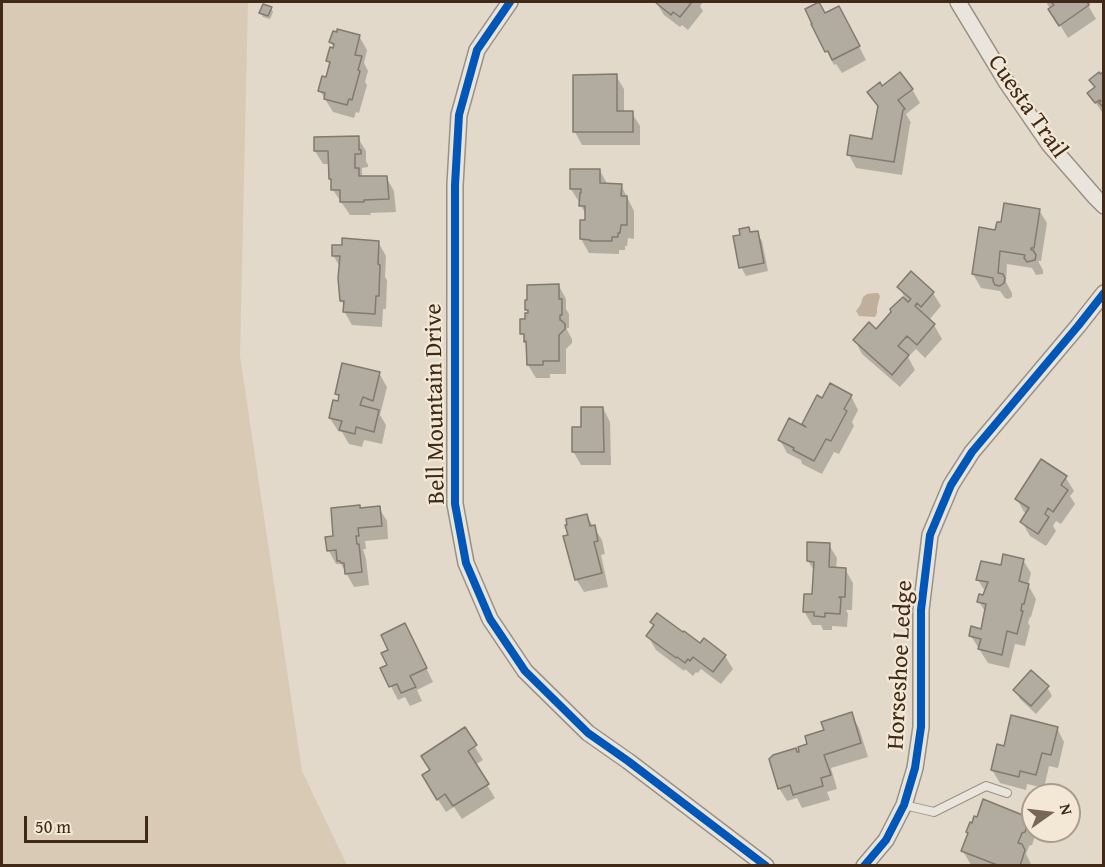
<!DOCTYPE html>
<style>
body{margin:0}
#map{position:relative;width:1105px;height:867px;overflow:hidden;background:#e2d9ca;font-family:"Gentium Book Plus",serif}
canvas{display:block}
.frame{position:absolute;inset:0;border:3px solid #402a17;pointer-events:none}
.north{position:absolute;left:1021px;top:783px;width:60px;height:60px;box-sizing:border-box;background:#f3e8d6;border:2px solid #ab9c8a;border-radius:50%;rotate:76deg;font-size:16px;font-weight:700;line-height:24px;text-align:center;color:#402a17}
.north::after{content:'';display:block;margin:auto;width:21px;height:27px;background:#796756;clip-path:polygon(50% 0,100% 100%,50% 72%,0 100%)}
.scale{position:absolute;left:24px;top:816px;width:124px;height:27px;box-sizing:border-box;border:3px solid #402a17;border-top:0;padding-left:8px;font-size:18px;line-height:21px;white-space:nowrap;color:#402a17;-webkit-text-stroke:4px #f3e8d6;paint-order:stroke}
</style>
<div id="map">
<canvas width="1105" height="867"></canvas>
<div class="frame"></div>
<div class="north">N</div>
<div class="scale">50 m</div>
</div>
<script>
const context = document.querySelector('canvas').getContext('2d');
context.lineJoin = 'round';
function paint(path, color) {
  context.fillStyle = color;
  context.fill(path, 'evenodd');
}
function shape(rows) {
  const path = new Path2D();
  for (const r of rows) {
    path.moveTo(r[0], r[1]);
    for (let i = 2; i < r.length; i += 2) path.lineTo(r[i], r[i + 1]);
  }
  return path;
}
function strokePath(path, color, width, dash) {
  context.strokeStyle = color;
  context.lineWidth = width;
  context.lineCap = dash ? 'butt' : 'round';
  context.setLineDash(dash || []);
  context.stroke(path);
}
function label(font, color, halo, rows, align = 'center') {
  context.font = font + ' "Gentium Book Plus",serif';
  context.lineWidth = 4.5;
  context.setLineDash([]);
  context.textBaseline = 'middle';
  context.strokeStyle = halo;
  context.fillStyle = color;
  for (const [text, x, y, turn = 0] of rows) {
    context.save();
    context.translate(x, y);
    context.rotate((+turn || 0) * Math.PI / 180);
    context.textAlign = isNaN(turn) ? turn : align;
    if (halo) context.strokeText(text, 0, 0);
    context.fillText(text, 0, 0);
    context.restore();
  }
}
const green = shape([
 [2,2,248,2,240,356,302,771,347,865,2,865]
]);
const water = shape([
 [875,293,878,293,880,296,877,308,877,313,875,317,859,316,856,311,861,304,863,297,867,294]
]);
const shadow = shape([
 [656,2,703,2,700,6,703,11,688,30,682,25,680,27,664,15],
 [1046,2,1090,2,1089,7,1096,19,1068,38],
 [271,8,273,12,270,19,263,17,261,13],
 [825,15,846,21,866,60,842,73,836,64,834,65,813,25],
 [359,36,367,50,364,63,368,71,365,82,367,85,359,113,356,112,354,118,333,112,320,91,327,79,330,65,328,61,336,51,331,42],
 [1104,72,1104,115,1089,93,1096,88],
 [616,76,624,89,624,113,632,113,640,126,640,145,582,145,575,132],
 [912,89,920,103,906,114,911,123,910,124,902,175,856,168,849,155,874,140,879,109,869,93],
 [358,138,366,151,366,161,368,165,368,167,362,168,362,176,386,177,394,191,396,212,370,213,371,215,350,215,333,190,332,182,330,179,330,164,323,164,315,151],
 [600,171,608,185,621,185,634,211,634,239,628,238,627,246,625,246,625,250,619,250,619,254,589,253,581,239,587,222,587,216,581,206,581,202,579,202,571,189],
 [1039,210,1047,223,1041,261,1038,261,1043,270,1043,274,1036,275,1032,268,1007,264,1006,282,1012,293,1012,297,1008,299,1005,298,1000,291,981,288,973,274,997,231],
 [749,229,751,234,757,233,762,241,768,271,746,276,741,267,742,236],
 [378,242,386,256,385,277,387,280,386,309,383,309,382,327,352,325,344,311,345,307,341,300,340,267,333,255,343,247],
 [559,286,566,299,566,309,569,314,569,328,567,328,567,330,572,339,572,343,566,349,566,374,550,374,550,378,536,378,528,365,528,346,522,333,530,314,527,310],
 [899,287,933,293,941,306,929,320,934,325,942,339,925,358,916,349,908,357,915,370,900,387,862,354,855,340,876,331,892,312,892,310,905,298],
 [379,373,387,387,380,415,386,425,382,444,364,440,362,447,349,444,342,432,338,431,330,418,340,399,336,394],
 [851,396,858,410,852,422,854,426,839,454,834,452,822,474,802,464,801,460,787,453,780,440,802,427,818,397,823,400],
 [603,408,610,422,611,465,581,465,573,451,582,428],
 [1066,478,1074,491,1070,496,1075,504,1061,524,1056,521,1053,526,1056,531,1046,546,1030,536,1022,522,1027,514,1024,512,1017,499],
 [379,508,387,521,388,539,365,541,366,549,363,549,366,559,369,585,354,587,341,564,336,564,329,551,335,537,361,509],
 [586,515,602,540,605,554,601,555,608,587,584,592,576,579,569,536],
 [829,545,837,558,836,569,845,569,853,583,852,610,846,610,848,614,847,627,832,626,832,630,823,630,821,625,812,625,804,611,813,596,815,572,808,561],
 [1023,560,1031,573,1028,585,1036,599,1031,617,1030,617,1028,623,1030,626,1025,646,1015,644,1009,668,988,663,971,636,982,630,986,613,979,602,984,597,986,593,978,580,1002,567],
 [652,623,725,656,733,669,721,684,701,669,698,673,696,672,693,676,685,669,684,671,656,650,648,636,654,627],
 [412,639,433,682,417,690,422,701,410,706,405,697,398,700,382,669,389,666,390,651],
 [1047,687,1052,696,1036,714,1020,699,1015,690],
 [851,714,859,728,868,757,831,768,837,789,827,792,830,800,802,808,797,798,787,801,779,788,797,754,826,731],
 [1057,728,1064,742,1058,768,1049,766,1044,788,1027,784,1026,790,1000,783,992,770,1005,748],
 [464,729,483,760,475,765,495,798,462,819,454,807,446,812,431,789,431,771],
 [1029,819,1033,827,1033,831,1035,831,1036,833,1032,845,1029,846,1026,854,1032,866,971,865,963,851,973,825]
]);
const building = shape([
 [655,2,692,2,680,17,673,12,671,15,655,2],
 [819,2,825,13,839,6,860,46,832,60,828,51,825,52,811,24,812,24,805,9,819,2],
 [1051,2,1087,2,1089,5,1059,26,1048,9,1054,5,1051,2],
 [263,4,272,7,268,16,259,13,263,4],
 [337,29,360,35,355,55,362,56,358,70,360,71,352,100,349,99,347,105,324,99,325,93,318,91,322,76,326,77,330,62,326,61,330,47,333,48,334,44,329,42,333,31,337,32,337,29],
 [1104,71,1104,108,1099,103,1101,101,1100,100,1095,103,1087,93,1095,87,1089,80,1099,72,1100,74,1104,71],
 [900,72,913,89,898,100,905,109,903,110,894,162,847,155,850,135,872,139,878,106,867,92,880,82,882,86,900,72],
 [617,74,617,111,633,111,633,132,573,132,573,75,617,74],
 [359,136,359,150,361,150,361,154,355,154,355,168,359,168,359,176,387,176,389,199,364,200,364,202,340,202,340,190,331,190,331,179,329,179,328,151,314,151,314,137,359,136],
 [570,169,600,169,600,183,622,184,621,196,627,196,627,225,621,225,620,233,618,233,618,237,612,237,612,241,590,241,590,240,580,239,580,220,585,220,585,206,579,206,580,193,581,193,581,189,570,189,570,169],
 [1004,203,1040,209,1034,248,1031,248,1031,250,1033,250,1036,255,1035,260,1027,262,1024,258,1025,255,1000,251,998,273,1003,274,1005,278,1004,283,1000,286,995,285,993,281,993,278,972,274,979,227,995,230,997,222,1001,222,1004,203],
 [749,227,750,232,758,231,764,263,739,268,733,236,740,235,739,229,749,227],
 [342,238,379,241,378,264,380,265,379,296,376,296,375,314,343,312,344,301,340,301,338,278,340,256,332,256,332,245,342,245,342,238],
 [911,271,934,292,921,307,917,303,915,306,935,324,917,345,907,336,898,346,909,355,892,375,853,340,869,322,876,329,891,312,890,309,903,297,908,302,911,299,897,287,911,271],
 [559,284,559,299,562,299,562,315,560,315,560,320,561,320,565,324,565,329,559,335,559,361,543,361,543,365,527,365,526,341,524,342,524,334,520,334,520,319,525,319,525,313,528,313,528,310,525,310,525,300,527,300,527,285,559,284],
 [342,363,380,372,373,401,363,397,360,405,379,410,374,432,356,427,355,434,339,430,342,421,329,418,333,400,338,401,339,395,335,394,342,363],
 [830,383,852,395,844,409,847,411,831,441,826,439,814,461,793,450,794,448,778,440,789,418,806,427,802,424,817,395,822,398,830,383],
 [581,407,603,407,604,452,572,452,572,427,581,427,581,407],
 [1041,459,1067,476,1061,485,1068,490,1053,512,1048,508,1045,514,1049,517,1038,534,1020,522,1029,508,1015,499,1041,459],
 [360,505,360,508,380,506,382,526,358,528,359,536,356,536,357,544,359,544,362,572,345,574,344,563,341,563,340,561,337,561,336,550,327,551,325,537,333,536,331,508,360,505],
 [587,514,590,526,595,525,598,541,594,542,602,573,575,580,563,536,568,535,565,525,567,525,566,519,587,514],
 [807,542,830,543,829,567,846,568,845,597,839,597,841,599,840,614,825,613,825,617,814,616,814,612,803,612,804,594,812,594,814,562,807,561,807,542],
 [1003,554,1024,559,1019,581,1029,584,1024,604,1022,604,1021,611,1023,611,1017,634,1007,631,1002,655,978,649,981,639,969,636,971,626,981,629,986,604,977,602,979,594,983,595,988,582,976,580,981,561,1001,565,1003,554],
 [657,613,683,632,684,631,700,643,704,638,726,655,713,672,693,657,690,661,688,659,685,663,677,657,676,658,646,636,654,625,650,622,657,613],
 [405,623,427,668,410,676,416,687,401,693,397,684,389,687,380,668,387,665,381,653,388,650,381,635,405,623],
 [1031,670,1049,686,1031,706,1013,690,1031,670],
 [852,712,861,743,824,755,831,775,821,778,823,786,793,795,790,785,778,789,769,759,773,755,796,748,797,752,799,752,798,747,807,744,805,736,824,730,821,722,852,712],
 [1011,715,1058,727,1051,755,1042,753,1036,775,1020,771,1019,777,991,770,997,744,1004,746,1011,715],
 [465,727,477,745,468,751,489,784,453,806,445,794,437,800,422,775,430,770,421,756,465,727],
 [983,799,1030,818,1025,832,1022,833,1018,843,1022,844,1025,850,1020,866,1000,866,961,851,968,833,966,832,970,822,972,823,974,816,977,817,983,799]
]);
const lane = shape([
 [904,805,934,812,986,786,1007,793]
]);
const street = shape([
 [510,2,477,50,459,115,455,185,455,504,466,563,490,619,525,671,588,733,628,761,766,866],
 [958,2,1007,83,1049,144,1096,198,1104,206],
 [864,866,886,840,904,805,915,768,921,727,921,610,930,535,951,485,972,452,1078,326,1104,293]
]);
const cycleway = shape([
 [510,2,477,50,459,115,455,185,455,504,466,563,490,619,525,671,588,733,628,761,766,866],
 [864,866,886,840,904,805,915,768,921,727,921,610,930,535,951,485,972,452,1078,326,1104,293]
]);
const streetNames = [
 ["Cuesta Trail",1027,107,55],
 ["Bell Mountain Drive",436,404,-91],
 ["Horseshoe Ledge",901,665,-87]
];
paint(green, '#d8cab5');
paint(water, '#c0b09b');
paint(shadow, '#0003');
paint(building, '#b2aba0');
strokePath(building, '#82796f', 1.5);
strokePath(lane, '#999186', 10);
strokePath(street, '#999186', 18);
strokePath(lane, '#e9e4dc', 8);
strokePath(street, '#e9e4dc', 15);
strokePath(cycleway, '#0057b8', 8);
label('24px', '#402a17', '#f3e8d6', streetNames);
</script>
